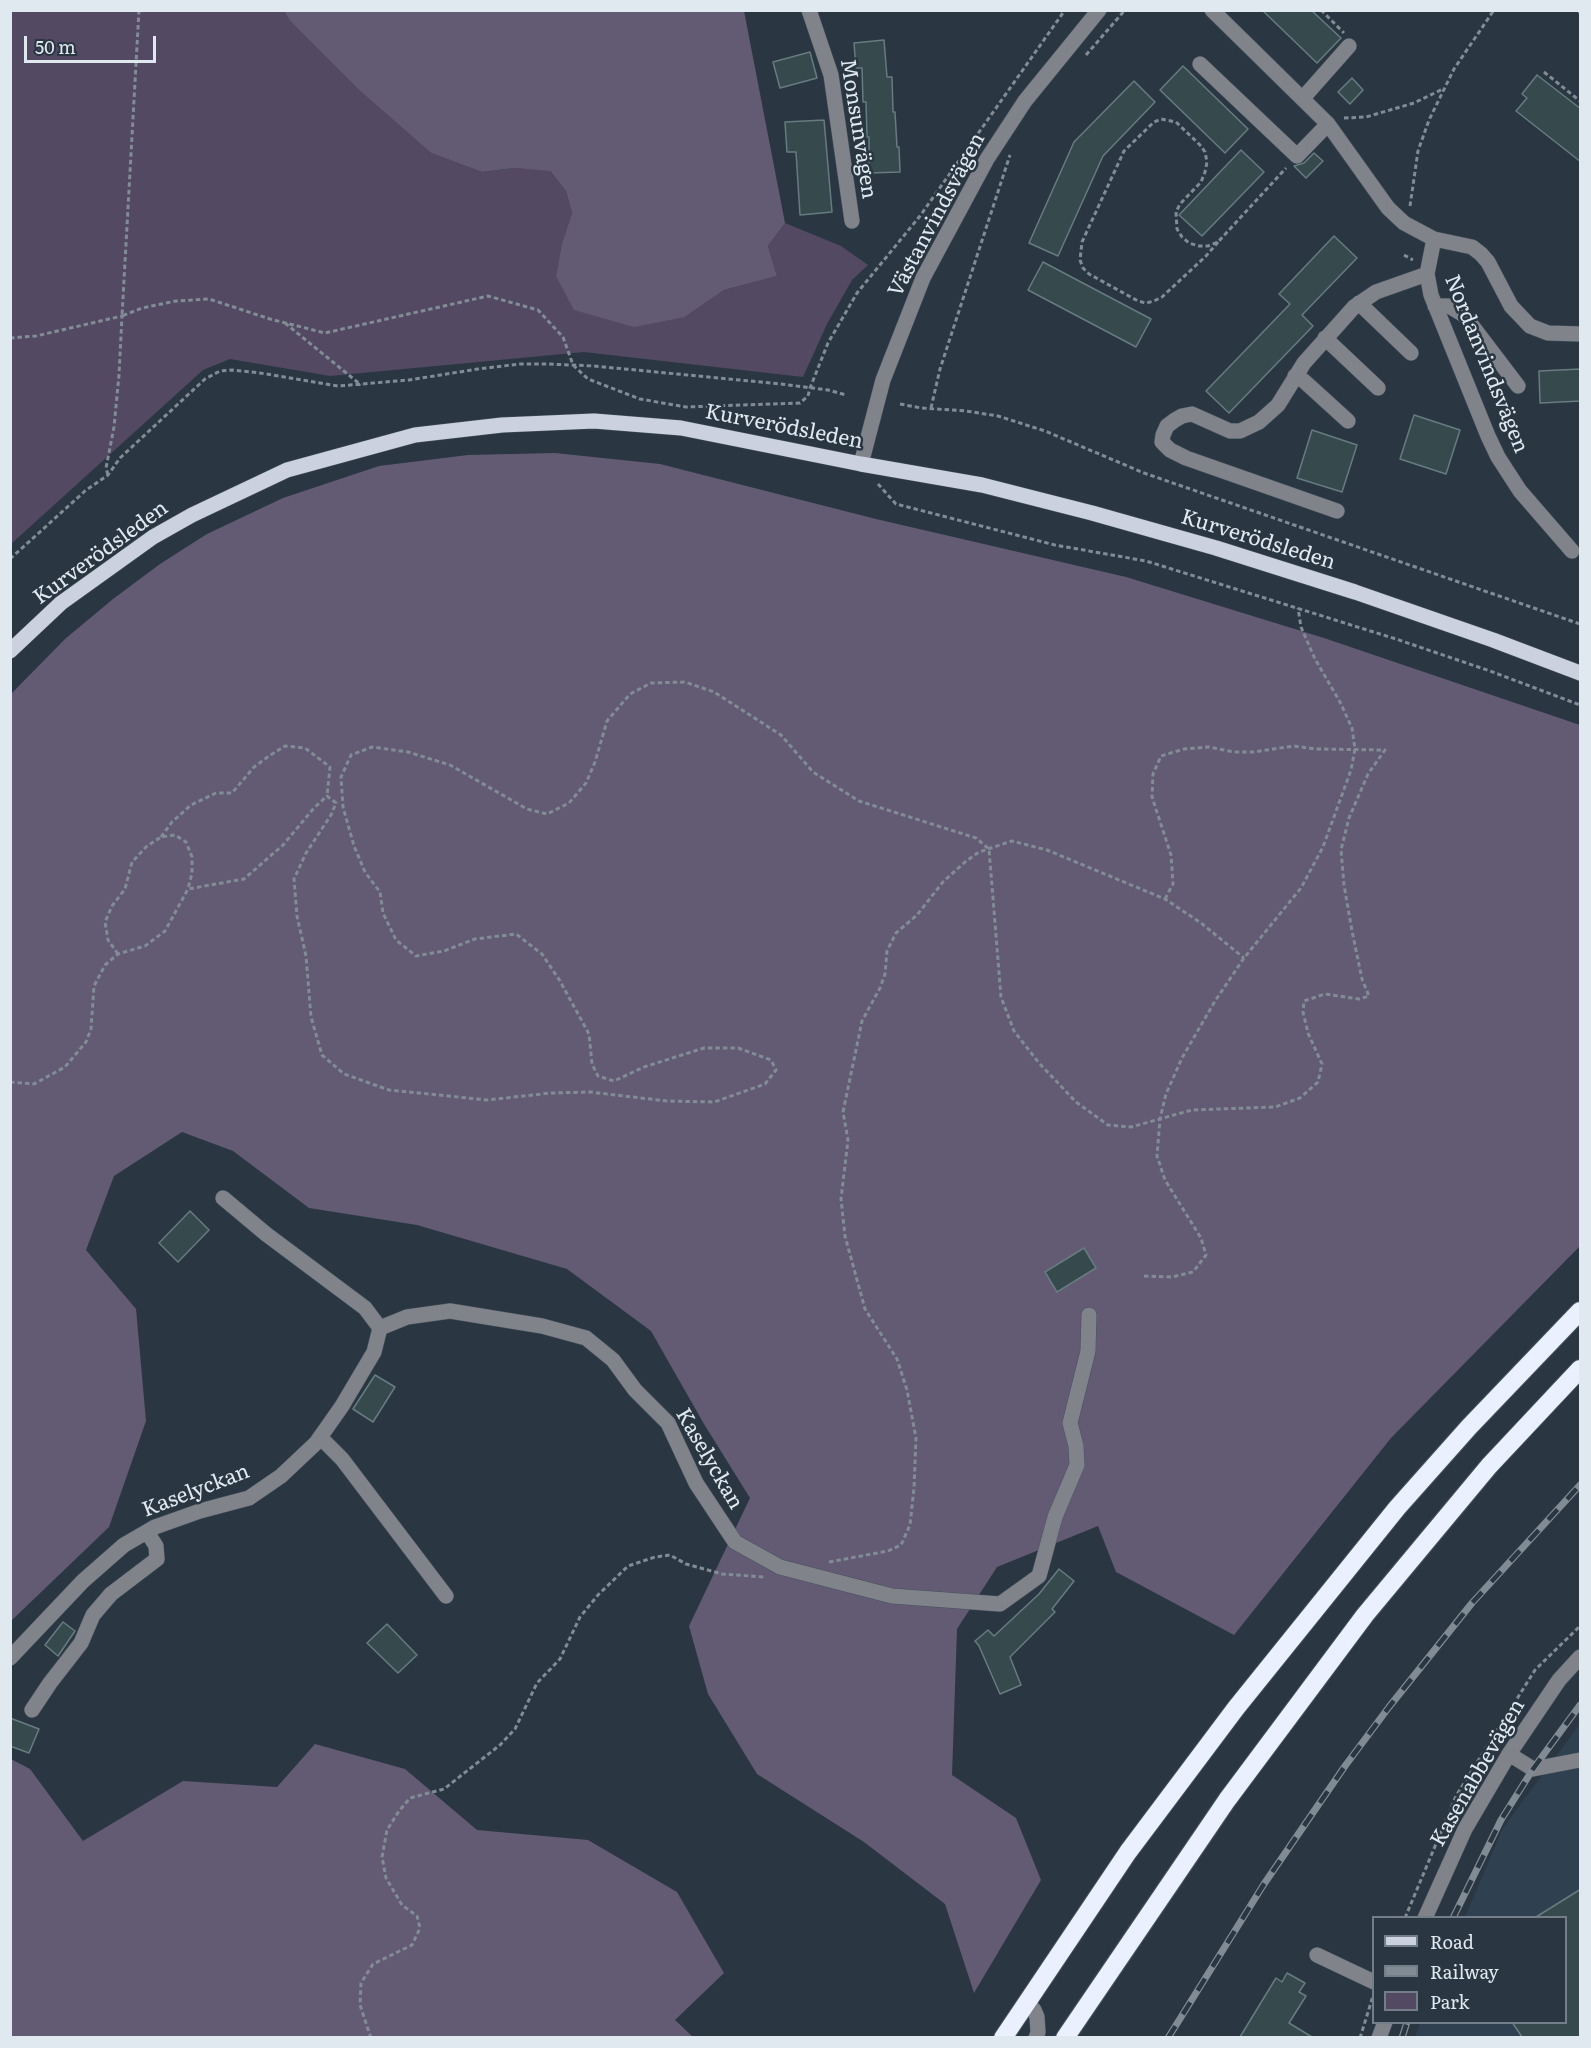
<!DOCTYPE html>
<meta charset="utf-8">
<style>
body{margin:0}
#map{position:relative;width:1591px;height:2048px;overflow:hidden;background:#2a3742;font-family:Literata,serif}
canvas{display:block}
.frame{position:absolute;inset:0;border:12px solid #e1e9f0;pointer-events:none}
.legend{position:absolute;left:1372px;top:1916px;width:195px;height:108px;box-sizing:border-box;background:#2a3742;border:2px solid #737e88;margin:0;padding:8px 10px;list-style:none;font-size:18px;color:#e1e9f0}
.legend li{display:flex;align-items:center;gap:12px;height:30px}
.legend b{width:30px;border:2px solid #737e88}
.scale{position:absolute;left:24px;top:36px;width:132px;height:27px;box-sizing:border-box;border:3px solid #e1e9f0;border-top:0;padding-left:8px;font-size:18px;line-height:21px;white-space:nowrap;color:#e1e9f0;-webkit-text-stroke:4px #2a3742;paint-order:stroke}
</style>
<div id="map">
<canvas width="1591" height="2048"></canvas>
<div class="frame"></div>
<ul class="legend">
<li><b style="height:8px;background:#ccd1e0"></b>Road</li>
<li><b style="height:8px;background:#818b94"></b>Railway</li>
<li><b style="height:16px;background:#534963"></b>Park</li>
</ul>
<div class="scale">50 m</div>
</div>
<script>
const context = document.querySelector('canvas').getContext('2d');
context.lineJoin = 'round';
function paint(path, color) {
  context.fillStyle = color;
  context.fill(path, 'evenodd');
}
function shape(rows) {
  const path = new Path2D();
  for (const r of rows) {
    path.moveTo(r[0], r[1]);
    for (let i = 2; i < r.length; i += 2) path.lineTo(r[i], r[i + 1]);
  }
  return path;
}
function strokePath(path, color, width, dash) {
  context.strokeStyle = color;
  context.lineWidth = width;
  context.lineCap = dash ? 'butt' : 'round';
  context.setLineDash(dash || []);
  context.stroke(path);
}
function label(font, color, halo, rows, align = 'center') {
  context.font = font + ' Literata,serif';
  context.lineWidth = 5;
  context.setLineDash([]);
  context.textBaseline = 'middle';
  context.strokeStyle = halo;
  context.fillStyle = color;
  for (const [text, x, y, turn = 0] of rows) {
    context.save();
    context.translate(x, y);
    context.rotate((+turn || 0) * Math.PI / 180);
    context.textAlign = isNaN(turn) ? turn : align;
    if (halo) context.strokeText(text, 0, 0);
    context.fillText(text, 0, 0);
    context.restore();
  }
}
const built = shape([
 [1580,1724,1580,2037,1415,2038,1420,2023,1566,2022,1566,1918,1465,1917,1503,1828]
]);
const green = shape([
 [11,11,284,11,290,21,359,90,431,153,482,172,514,168,549,170,566,191,572,213,562,243,556,276,685,317,724,290,777,276,768,246,785,223,841,246,868,265,852,280,827,324,803,377,584,352,330,376,230,359,203,370,11,544]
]);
const forest = shape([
 [284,11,744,11,785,223,768,246,777,276,724,290,685,317,634,327,574,310,556,276,562,243,572,213,566,191,550,171,514,168,482,172,431,153,359,90,290,21],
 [555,453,660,464,876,519,1126,577,1324,638,1580,725,1580,1246,1391,1438,1234,1635,1116,1572,1098,1526,997,1567,957,1629,952,1775,1016,1818,1041,1880,974,1993,945,1904,864,1842,757,1774,708,1694,689,1626,750,1498,704,1424,651,1331,567,1269,417,1225,309,1208,233,1151,182,1132,114,1176,86,1250,136,1309,146,1421,109,1527,11,1621,11,694,65,639,113,599,160,564,207,534,283,498,379,466,468,455],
 [315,1744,405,1769,477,1830,588,1840,677,1892,724,1973,675,2020,693,2037,11,2037,11,1759,30,1769,83,1841,183,1781,277,1787]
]);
const building = shape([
 [1262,10,1311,10,1341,38,1317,63,1262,10],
 [884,40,887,77,892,77,893,112,895,112,897,147,899,147,900,172,869,173,869,137,867,137,866,102,863,102,862,68,856,68,854,43,884,40],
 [810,52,817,78,780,88,773,62,810,52],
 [1183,66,1248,129,1225,153,1160,90,1183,66],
 [1537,75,1581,109,1581,162,1516,111,1527,98,1522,94,1537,75],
 [1352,78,1363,90,1350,104,1338,92,1352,78],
 [1134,81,1155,102,1103,156,1058,256,1029,243,1074,142,1134,81],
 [824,120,832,212,800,215,796,152,787,152,785,122,824,120],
 [1241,150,1264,172,1202,236,1179,215,1241,150],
 [1314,153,1323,161,1306,178,1294,166,1304,163,1314,153],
 [1334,236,1357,258,1302,315,1313,326,1229,413,1206,391,1290,304,1279,294,1334,236],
 [1043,262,1151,319,1136,347,1028,290,1043,262],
 [1581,369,1581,401,1540,403,1539,371,1581,369],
 [1414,415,1460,430,1446,474,1400,459,1414,415],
 [1312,430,1357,445,1342,492,1297,478,1312,430],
 [190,1211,209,1230,178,1262,159,1243,190,1211],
 [1084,1248,1096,1268,1057,1292,1045,1272,1084,1248],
 [375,1375,395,1387,373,1422,353,1409,375,1375],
 [1059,1569,1074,1581,1052,1609,1055,1612,1010,1657,1021,1685,1000,1694,979,1646,975,1641,988,1630,994,1636,1039,1594,1059,1569],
 [63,1622,75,1631,58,1656,45,1645,63,1622],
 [387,1624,417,1655,398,1673,367,1643,387,1624],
 [10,1718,39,1729,29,1753,10,1746,10,1718],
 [1581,1889,1581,2037,1522,2037,1512,2022,1566,2022,1566,1917,1536,1917,1581,1889],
 [1287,1973,1305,1983,1299,1992,1306,1996,1289,2023,1312,2037,1240,2037,1276,1978,1282,1982,1287,1973]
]);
const path = shape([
 [139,10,122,316,142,308,176,301,209,299,270,319,325,333,488,296,538,310,563,337,573,365,588,379,640,399,686,407,800,403,808,396,810,388,828,343,857,293,920,216,1065,10],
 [1321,10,1344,33],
 [1578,10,1580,13],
 [1086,55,1125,10],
 [1544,72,1580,101],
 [1344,118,1366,117,1414,103,1443,89],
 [1410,206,1418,151,1429,120,1454,69,1494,10],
 [1218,242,1206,256,1162,297,1154,301,1146,303,1138,301,1089,274,1083,268,1080,260,1082,242,1124,151,1154,122,1161,119,1176,122,1200,145,1205,152,1207,162,1205,172,1201,182,1180,204,1176,212,1177,229,1182,237,1189,243,1199,246,1208,246,1218,242,1286,168],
 [1404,255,1413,260],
 [285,323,361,385],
 [10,338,36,336,122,316,119,375,114,427,106,468,108,475],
 [900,404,921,408,966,411,998,416,1045,431,1144,473,1580,624],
 [931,408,940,369,1010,155],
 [878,484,896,504,1055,545,1146,561,1396,639,1490,671,1580,705],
 [10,559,85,491,108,475,120,458,205,379,220,371,232,370,260,373,338,386,409,380,478,369,520,364,548,364,594,366,781,384,828,390,846,395],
 [161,837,172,822,191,805,216,793,232,793,254,767,269,756,285,746,305,748,330,767,327,796],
 [118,954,108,940,105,922,112,906,125,889,132,862,147,846,161,837,175,835,186,842,192,857,192,873,188,889],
 [10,1082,34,1084,65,1067,86,1042,91,1029,94,986,105,965,118,954,145,946,165,931,188,889,244,879,283,845,314,808,327,796,336,803,331,815,306,853,294,879,297,916,306,956,311,1017,322,1055,344,1074,389,1090,487,1100,551,1093,590,1092,667,1101,714,1102,765,1084,776,1070,771,1060,738,1048,704,1048,644,1067,614,1081,598,1076,592,1064,589,1034,560,981,542,954,516,934,475,939,444,951,416,956,396,940,383,913,380,892,365,872,354,846,343,807,341,777,351,755,372,747,408,752,450,765,527,809,547,814,569,803,586,783,595,762,607,721,630,694,651,683,685,682,714,692,781,735,813,772,859,801,976,838,989,849,1001,997,1014,1031,1039,1063,1076,1102,1108,1125,1131,1127,1192,1110,1275,1107,1300,1098,1318,1082,1322,1064,1308,1033,1303,1012,1304,1001,1325,994,1359,999,1369,996,1362,979,1352,931,1344,885,1341,850,1349,818,1368,774,1385,750,1316,749,1294,746,1253,752,1234,752,1209,747,1184,749,1161,756,1153,774,1152,797,1171,855,1173,884,1165,899],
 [1144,1276,1172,1277,1193,1272,1206,1255,1201,1238,1165,1180,1157,1156,1160,1119,1166,1094,1182,1058,1215,1001,1244,958,1301,888,1323,847,1351,770,1355,749,1352,728,1340,702,1315,659,1301,627,1298,608],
 [829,1562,888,1551,901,1545,910,1525,914,1488,916,1438,907,1390,897,1359,865,1309,845,1236,841,1199,848,1140,843,1112,862,1021,880,988,885,974,887,951,896,933,917,915,943,882,965,862,979,852,1012,841,1047,850,1165,899,1201,923,1244,958],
 [1405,1918,1456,1796,1535,1670,1580,1626],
 [371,2038,360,2005,361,1983,373,1964,412,1945,420,1928,417,1916,402,1905,386,1878,382,1857,387,1830,399,1811,410,1798,444,1789,500,1745,515,1729,537,1683,560,1659,580,1617,598,1595,628,1566,655,1557,670,1555,686,1564,722,1574,764,1577],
 [1360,2038,1373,1996]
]);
const minor = shape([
 [809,10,831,75,852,221],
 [1212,10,1328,124,1388,208,1404,223,1434,239,1427,274,1431,295,1488,436,1498,457,1520,491,1572,551],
 [1200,64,1297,156,1328,124],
 [1303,98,1349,46],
 [1434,239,1472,247,1481,254,1488,262,1511,306,1530,326,1548,333,1580,334],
 [1359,303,1411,353],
 [1435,306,1449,306,1464,315,1518,386],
 [1325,338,1378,388],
 [1295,376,1304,381,1348,421],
 [861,464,883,380,923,278,987,159,1025,101,1099,10],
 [1337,511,1186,458,1170,450,1162,442,1163,435,1167,426,1175,420,1182,416,1192,414,1230,431,1240,431,1259,422,1278,405,1304,363,1354,307,1376,292,1427,274],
 [223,1198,266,1234,365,1308,380,1328],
 [380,1328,407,1317,450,1311,542,1326,586,1338,613,1360,635,1390,668,1423,696,1483,735,1542,780,1567,892,1596,1000,1604,1039,1576,1055,1517,1077,1465,1076,1446,1070,1423,1088,1351,1089,1315],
 [320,1437,342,1459,446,1596],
 [10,1658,83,1581,124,1545,155,1527,200,1511,249,1498,281,1476,316,1443,342,1406,374,1352,380,1328],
 [32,1710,50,1683,81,1643,93,1615,111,1594,157,1559,156,1546,147,1532],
 [1509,1754,1533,1769,1580,1760],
 [1425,1918,1465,1829,1509,1754,1559,1680,1580,1657],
 [1317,1955,1374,1982],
 [1027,2002,1034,2010,1037,2017,1038,2032,1036,2038],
 [1379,2038,1385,2022]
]);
const major = shape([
 [10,651,61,603,153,537,192,515,287,470,415,435,502,425,594,421,681,428,861,464,982,485,1092,513,1216,548,1355,592,1493,640,1580,673]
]);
const highway = shape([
 [1003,2038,1128,1852,1236,1708,1397,1508,1469,1427,1580,1311],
 [1065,2038,1227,1800,1365,1615,1489,1466,1580,1369]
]);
const rail = shape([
 [1453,1918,1501,1820,1533,1769,1580,1705],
 [1168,2038,1264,1884,1345,1766,1389,1707,1472,1603,1580,1485],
 [1402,2038,1407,2022]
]);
const streetNames = [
 ["Monsunvägen",858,129,81],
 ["Västanvindsvägen",937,215,-62],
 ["Nordanvindsvägen",1486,364,68],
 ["Kurverödsleden",784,427,11],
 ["Kurverödsleden",1258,540,17],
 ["Kurverödsleden",101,553,-36],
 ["Kaselyckan",709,1459,60],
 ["Kaselyckan",196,1491,-21],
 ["Kasenabbevägen",1478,1773,-60]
];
paint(built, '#2f4150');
paint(green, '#534963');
paint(forest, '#635a74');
paint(building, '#36494d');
strokePath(building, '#677c80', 1.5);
strokePath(minor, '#47535e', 16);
strokePath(major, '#47535e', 16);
strokePath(highway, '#47535e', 20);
strokePath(path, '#818c95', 3, [4.5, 3]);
strokePath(minor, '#81838b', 15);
strokePath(major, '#ccd1e0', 15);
strokePath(highway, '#ebf0fe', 18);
strokePath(rail, '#818b94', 7);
strokePath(rail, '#2a3742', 4.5, [14]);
label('21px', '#e1e9f0', '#2a3742', streetNames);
</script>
